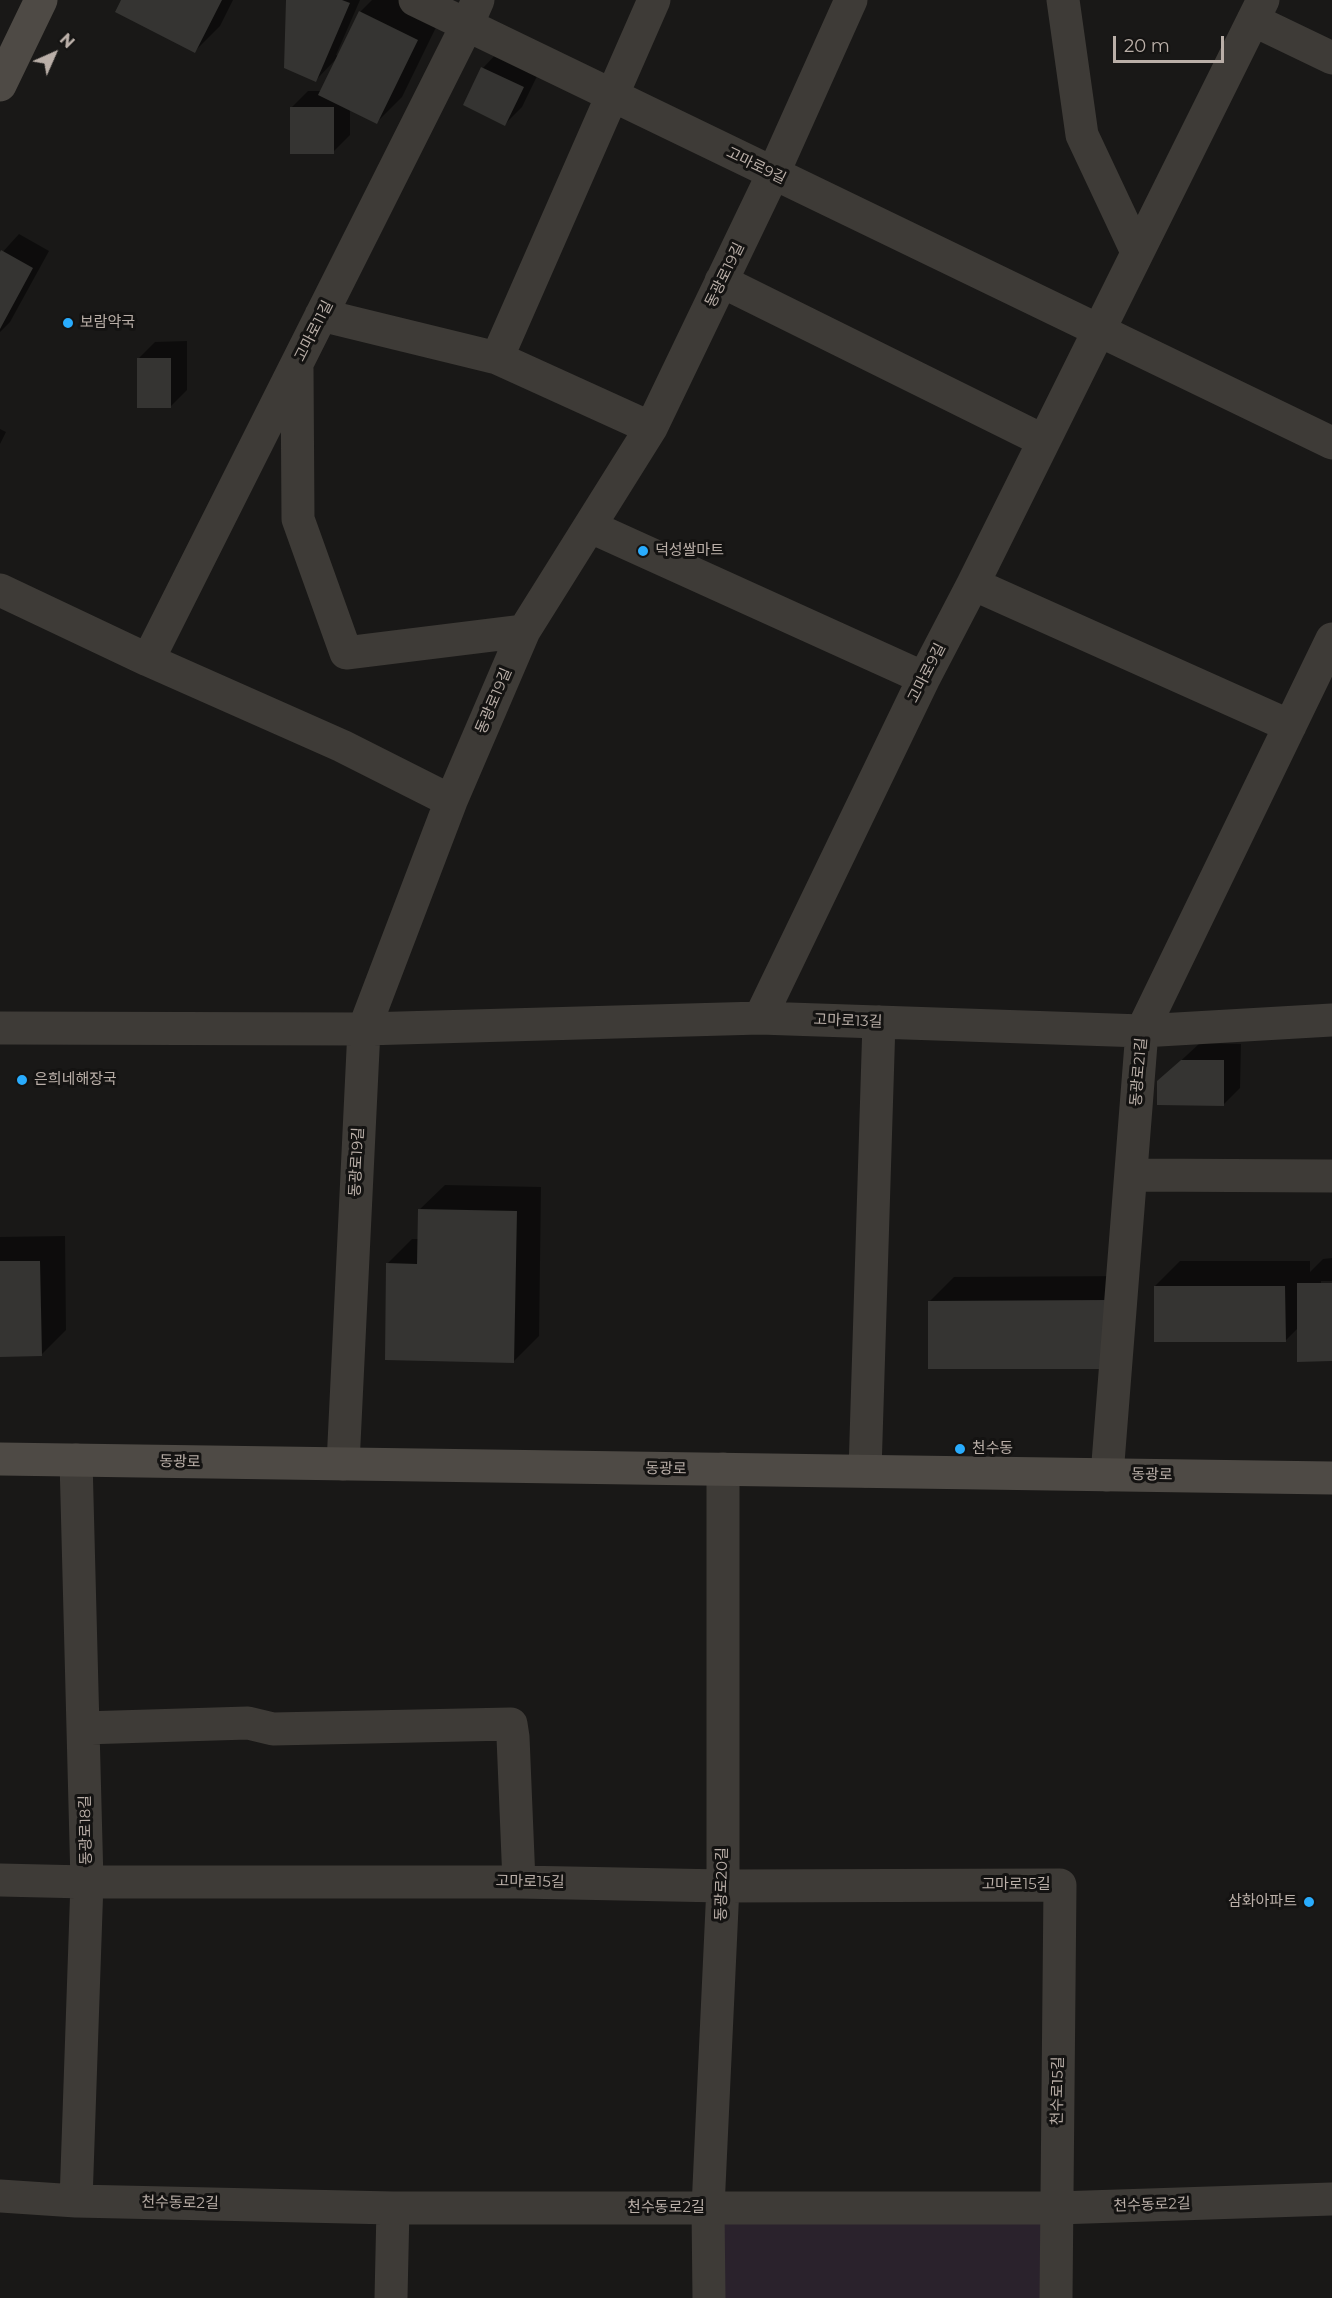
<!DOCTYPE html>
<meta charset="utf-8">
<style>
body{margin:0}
#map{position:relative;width:1332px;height:2298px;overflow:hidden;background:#191817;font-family:Montserrat,sans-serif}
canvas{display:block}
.north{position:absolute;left:24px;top:24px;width:60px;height:60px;-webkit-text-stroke:4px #141312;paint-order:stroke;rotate:45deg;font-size:16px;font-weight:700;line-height:24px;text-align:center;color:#baafa8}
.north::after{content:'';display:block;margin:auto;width:21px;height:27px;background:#baafa8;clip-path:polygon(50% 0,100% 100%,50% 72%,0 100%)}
.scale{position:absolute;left:1113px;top:36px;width:111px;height:27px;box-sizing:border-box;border:3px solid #baafa8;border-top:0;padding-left:8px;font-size:18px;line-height:21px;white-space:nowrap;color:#baafa8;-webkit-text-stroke:4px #141312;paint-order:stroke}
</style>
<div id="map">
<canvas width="1332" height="2298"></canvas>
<div class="north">N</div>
<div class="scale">20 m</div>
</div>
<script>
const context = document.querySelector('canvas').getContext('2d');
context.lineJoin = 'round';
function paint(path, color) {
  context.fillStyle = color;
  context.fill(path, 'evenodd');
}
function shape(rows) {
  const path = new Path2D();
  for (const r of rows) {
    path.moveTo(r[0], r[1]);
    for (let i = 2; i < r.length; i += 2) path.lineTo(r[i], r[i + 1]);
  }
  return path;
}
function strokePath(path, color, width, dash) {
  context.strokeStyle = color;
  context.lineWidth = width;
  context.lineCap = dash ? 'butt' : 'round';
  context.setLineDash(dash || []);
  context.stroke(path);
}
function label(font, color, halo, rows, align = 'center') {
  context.font = font + ' Montserrat,"Noto Sans KR",sans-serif';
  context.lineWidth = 6;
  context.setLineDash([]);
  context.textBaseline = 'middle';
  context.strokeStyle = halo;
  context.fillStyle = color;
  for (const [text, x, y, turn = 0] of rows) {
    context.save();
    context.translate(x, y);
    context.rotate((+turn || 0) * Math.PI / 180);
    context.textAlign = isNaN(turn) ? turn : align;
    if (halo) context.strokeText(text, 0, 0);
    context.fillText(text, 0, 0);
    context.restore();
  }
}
const green = shape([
 [721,2217,1047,2219,1045,2298,721,2298]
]);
const shadow = shape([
 [123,0,233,0,220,26,195,51],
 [288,0,360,0,336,55,339,56,360,12,372,0,411,0,442,15,402,97,377,122,350,109,350,135,333,152,291,108,308,91,322,91,336,59,316,80],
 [499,51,540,70,522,107,505,124,483,68],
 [19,234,49,251,10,322,0,332,0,255],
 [187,341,187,390,170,407,138,359,155,342],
 [0,429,6,432,0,444],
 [1200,1043,1241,1044,1240,1088,1223,1105,1159,1081],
 [445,1185,541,1187,539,1336,514,1361,387,1264,412,1239,419,1239,419,1210],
 [65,1236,66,1330,41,1355,0,1355,0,1237],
 [1332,1258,1332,1281,1321,1281,1321,1284,1332,1284,1332,1360,1299,1327,1285,1341,1155,1286,1180,1261,1310,1261,1310,1272,1323,1259],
 [1132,1276,1132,1342,929,1302,954,1277]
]);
const building = shape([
 [121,0,222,0,195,53,115,12],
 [286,0,342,0,350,3,316,82,284,68],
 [359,11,418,40,377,124,318,95],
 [481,67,524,87,505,126,463,105],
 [290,107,334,107,334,154,290,154],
 [1,250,33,268,0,329,0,252],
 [137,358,171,358,171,408,137,408],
 [1181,1060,1224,1060,1224,1106,1157,1105,1157,1081],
 [418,1209,517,1211,514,1363,385,1360,386,1263,417,1264],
 [0,1261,40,1261,42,1356,0,1357],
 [1297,1283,1332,1283,1332,1361,1297,1362],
 [1154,1286,1285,1286,1286,1342,1154,1342],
 [1107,1300,1108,1369,928,1369,928,1301]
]);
const minor = shape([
 [415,0,1332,443],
 [1063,0,1082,135,1137,252],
 [1253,20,1332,58],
 [721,281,1044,441],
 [321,315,497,358,651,428],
 [497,358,654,0],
 [297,369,298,519,346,653,524,631],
 [591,527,924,678],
 [973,584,1290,726],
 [0,590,148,660,342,746,451,801],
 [148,660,467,25,478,0],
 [760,1018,924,678,973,584,1263,0],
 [0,1028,364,1029,760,1018,1142,1031,1332,1020],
 [1131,1175,1332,1176],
 [76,1460,87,1882,76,2201],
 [343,1464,364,1029,451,801,524,631,651,428,773,174,851,0],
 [865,1471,879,1022],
 [1107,1475,1142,1031,1332,639],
 [83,1728,248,1723,273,1729,511,1724,513,1737,519,1882],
 [0,1880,87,1882,519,1882,723,1886,1060,1885,1056,2298],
 [0,2196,76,2201,393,2208,1057,2208,1332,2199],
 [391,2298,393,2208],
 [709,2298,708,2208,723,1886,723,1469]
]);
const secondary = shape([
 [0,85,41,0],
 [0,1459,1332,1478]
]);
const markers = [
 [68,323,6,"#29acfe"],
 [643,551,6,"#29acfe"],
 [22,1080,6,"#29acfe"],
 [960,1449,6,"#29acfe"],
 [1309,1902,6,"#29acfe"]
];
const streetNames = [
 ["고마로9길",756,166,26],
 ["동광로19길",725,275,-64],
 ["고마로11길",314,331,-63],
 ["고마로9길",927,673,-63],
 ["동광로19길",494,701,-67],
 ["고마로13길",848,1021,2],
 ["동광로21길",1139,1072,-85],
 ["동광로19길",357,1162,-87],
 ["동광로",180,1462,1],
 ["동광로",666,1469,1],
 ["동광로",1152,1475,1],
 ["동광로18길",86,1830,-91],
 ["고마로15길",530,1882,1],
 ["동광로20길",722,1884,-89],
 ["고마로15길",1016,1885],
 ["천수로15길",1058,2091,-89],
 ["천수동로2길",180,2203,1],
 ["천수동로2길",1152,2205,-2],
 ["천수동로2길",666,2208]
];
const poiNames = [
 ["보람약국",80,323],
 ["덕성쌀마트",655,551],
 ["은희네해장국",34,1080],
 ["천수동",972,1449],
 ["삼화아파트",1297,1902,"right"]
];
paint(green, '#2a222c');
paint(shadow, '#0007');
paint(building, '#353432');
strokePath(minor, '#3e3b37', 33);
strokePath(secondary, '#4e4a45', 33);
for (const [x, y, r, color] of markers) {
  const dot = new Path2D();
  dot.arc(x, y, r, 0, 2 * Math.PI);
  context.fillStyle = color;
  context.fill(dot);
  strokePath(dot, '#141312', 2);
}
label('15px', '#baafa8', '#141312', streetNames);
label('15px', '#baafa8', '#141312', poiNames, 'left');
</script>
